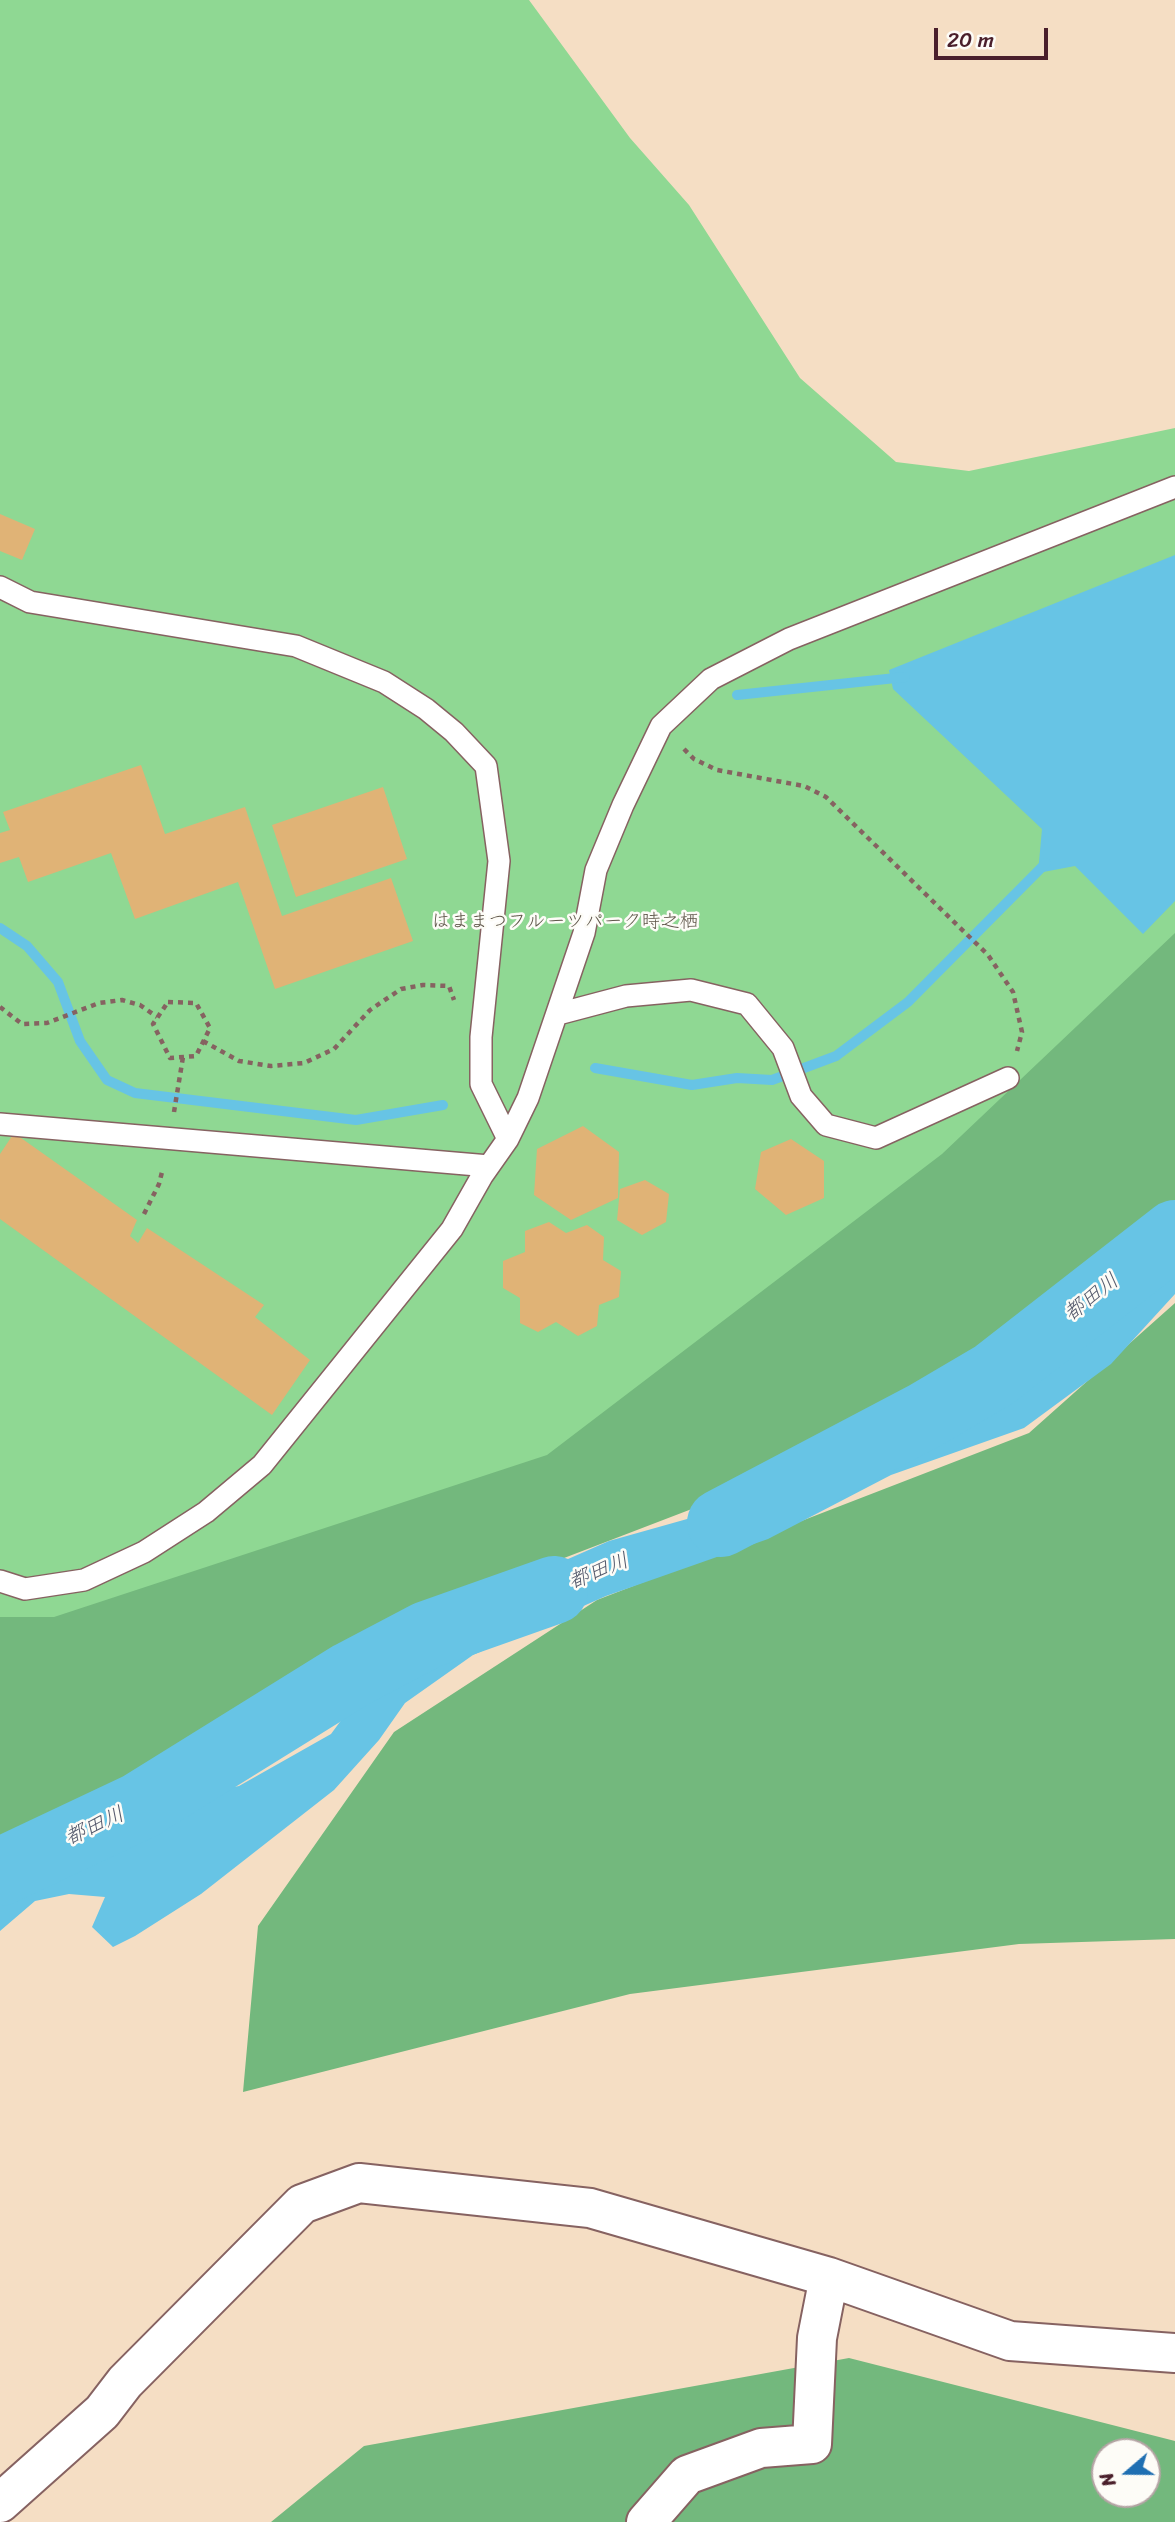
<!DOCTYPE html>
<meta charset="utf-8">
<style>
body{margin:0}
#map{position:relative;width:1175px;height:2522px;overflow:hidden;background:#f5dec4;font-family:Sriracha,sans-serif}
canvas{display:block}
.north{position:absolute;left:1091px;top:2438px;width:70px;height:70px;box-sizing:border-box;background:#fdfcf7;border:2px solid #b5a4a5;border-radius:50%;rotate:250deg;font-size:19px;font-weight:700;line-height:28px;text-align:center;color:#4a1f2b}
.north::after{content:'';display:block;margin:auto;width:24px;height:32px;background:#1f6fb2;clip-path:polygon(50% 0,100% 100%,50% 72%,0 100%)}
.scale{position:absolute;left:934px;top:28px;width:114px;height:32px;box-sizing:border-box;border:4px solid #4a1f2b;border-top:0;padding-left:9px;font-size:21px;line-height:24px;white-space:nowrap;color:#4a1f2b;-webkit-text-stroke:5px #fdfcf7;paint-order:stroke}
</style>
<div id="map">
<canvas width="1175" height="2522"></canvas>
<div class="north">N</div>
<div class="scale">20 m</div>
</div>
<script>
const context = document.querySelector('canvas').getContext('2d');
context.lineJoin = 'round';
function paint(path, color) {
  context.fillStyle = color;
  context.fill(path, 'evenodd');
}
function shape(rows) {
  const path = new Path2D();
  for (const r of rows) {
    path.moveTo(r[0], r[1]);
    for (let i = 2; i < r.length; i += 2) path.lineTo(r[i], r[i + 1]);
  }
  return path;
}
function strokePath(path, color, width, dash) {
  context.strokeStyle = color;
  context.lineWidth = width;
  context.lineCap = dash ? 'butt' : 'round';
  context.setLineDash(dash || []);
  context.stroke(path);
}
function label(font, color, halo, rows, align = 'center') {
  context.font = font + ' Sriracha,"Klee One",sans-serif';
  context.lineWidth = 5;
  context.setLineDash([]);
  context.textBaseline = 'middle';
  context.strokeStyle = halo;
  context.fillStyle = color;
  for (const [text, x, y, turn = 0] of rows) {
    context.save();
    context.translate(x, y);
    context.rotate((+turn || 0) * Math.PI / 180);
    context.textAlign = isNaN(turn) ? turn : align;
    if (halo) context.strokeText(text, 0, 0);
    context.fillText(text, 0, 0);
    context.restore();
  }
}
const green = shape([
 [0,0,529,0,630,138,689,205,800,378,896,462,969,471,1175,428,1175,1189,0,1816]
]);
const forest = shape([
 [1175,933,1175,1230,895,1431,538,1568,158,1784,0,1893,0,1617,54,1617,547,1455,942,1154],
 [1175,1303,1175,1939,1019,1944,630,1994,243,2092,258,1926,394,1732,597,1600,1029,1433],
 [849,2358,1175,2441,1175,2522,271,2522,364,2446],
 [1105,2452,1147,2452,1147,2494,1105,2494]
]);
const water = shape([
 [1175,555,1175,901,1143,934,1075,866,1038,873,1042,829,893,689,889,670],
 [1175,1271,1175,1294,1111,1364,1024,1428,891,1475,768,1539,606,1596,473,1655,405,1703,379,1740,334,1790,201,1894,135,1936,113,1947,92,1927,105,1897,69,1894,35,1901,0,1931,0,1884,77,1855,121,1848,205,1793,239,1786,331,1734,362,1692,534,1574,609,1541,712,1512,867,1457,1027,1373,1112,1321]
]);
const stream = shape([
 [737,695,905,677],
 [0,928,27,946,58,982,80,1041,107,1080,135,1093,356,1120,443,1105],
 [595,1068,692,1085,737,1078,772,1080,836,1056,908,1002,1046,863]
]);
const river = shape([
 [721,1523,926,1415,994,1375,1175,1234],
 [0,1872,140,1806,351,1675,427,1635,554,1590]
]);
const building = shape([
 [0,514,35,529,22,560,0,551],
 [141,765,165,834,245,807,282,916,391,878,413,941,275,989,238,882,135,919,111,853,28,882,19,857,0,863,0,833,10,830,3,812],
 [383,787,407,859,296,897,272,825],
 [583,1126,619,1152,618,1198,571,1220,534,1195,537,1149],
 [14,1133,137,1220,130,1236,138,1243,147,1228,264,1305,255,1317,310,1360,272,1415,0,1219,0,1154],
 [791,1139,824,1161,824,1198,786,1215,755,1189,761,1152],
 [645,1180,669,1194,666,1222,642,1235,617,1220,620,1189],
 [549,1222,566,1233,587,1225,604,1237,603,1260,621,1271,619,1297,599,1305,597,1326,578,1336,556,1322,538,1332,520,1323,520,1298,503,1288,503,1261,525,1252,525,1231]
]);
const path = shape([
 [684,749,694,759,717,770,804,786,826,797,988,955,1013,992,1022,1032,1017,1051],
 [168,1002,196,1003,210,1028,196,1056,170,1058,153,1024,168,1002],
 [0,1007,22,1024,47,1023,99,1003,122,1000,140,1005,157,1017],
 [203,1041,239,1061,271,1066,304,1063,334,1049,370,1010,401,989,423,985,449,986,454,1000],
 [174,1112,183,1057],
 [144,1214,159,1184,163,1168]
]);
const lane = shape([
 [0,587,30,602,296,646,384,682,426,709,454,732,486,766,499,861,481,1037,481,1084,508,1139],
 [558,1014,626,996,691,990,747,1004,783,1048,801,1096,826,1125,876,1138,1008,1078],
 [0,1124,489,1166],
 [0,1581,25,1589,84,1580,144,1552,206,1512,262,1465,452,1229,482,1176,508,1139,528,1098,584,933,596,870,623,805,661,726,711,679,789,639,1175,487]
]);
const street = shape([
 [0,2503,102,2412,125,2382,302,2204,359,2183,590,2208,829,2277,1010,2341,1175,2353],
 [646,2522,687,2475,761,2448,812,2444,817,2338,829,2277]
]);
const parkNames = [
 ["はままつフルーツパーク時之栖",565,922]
];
const waterNames = [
 ["都田川",1092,1298,-38],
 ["都田川",599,1572,-22],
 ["都田川",95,1827,-25]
];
paint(green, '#8fd893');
paint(forest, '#73b87d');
paint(water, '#67c4e5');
strokePath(stream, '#67c4e5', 10);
strokePath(river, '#67c4e5', 68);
paint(building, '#e0b376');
strokePath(lane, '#866261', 24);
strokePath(street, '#866261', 42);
strokePath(path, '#866261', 4.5, [5, 5]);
strokePath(lane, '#fff', 21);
strokePath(street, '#fff', 38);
label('19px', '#5f564a', '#fdfcf7', parkNames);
label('italic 21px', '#54596c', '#fdfcf7', waterNames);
</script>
